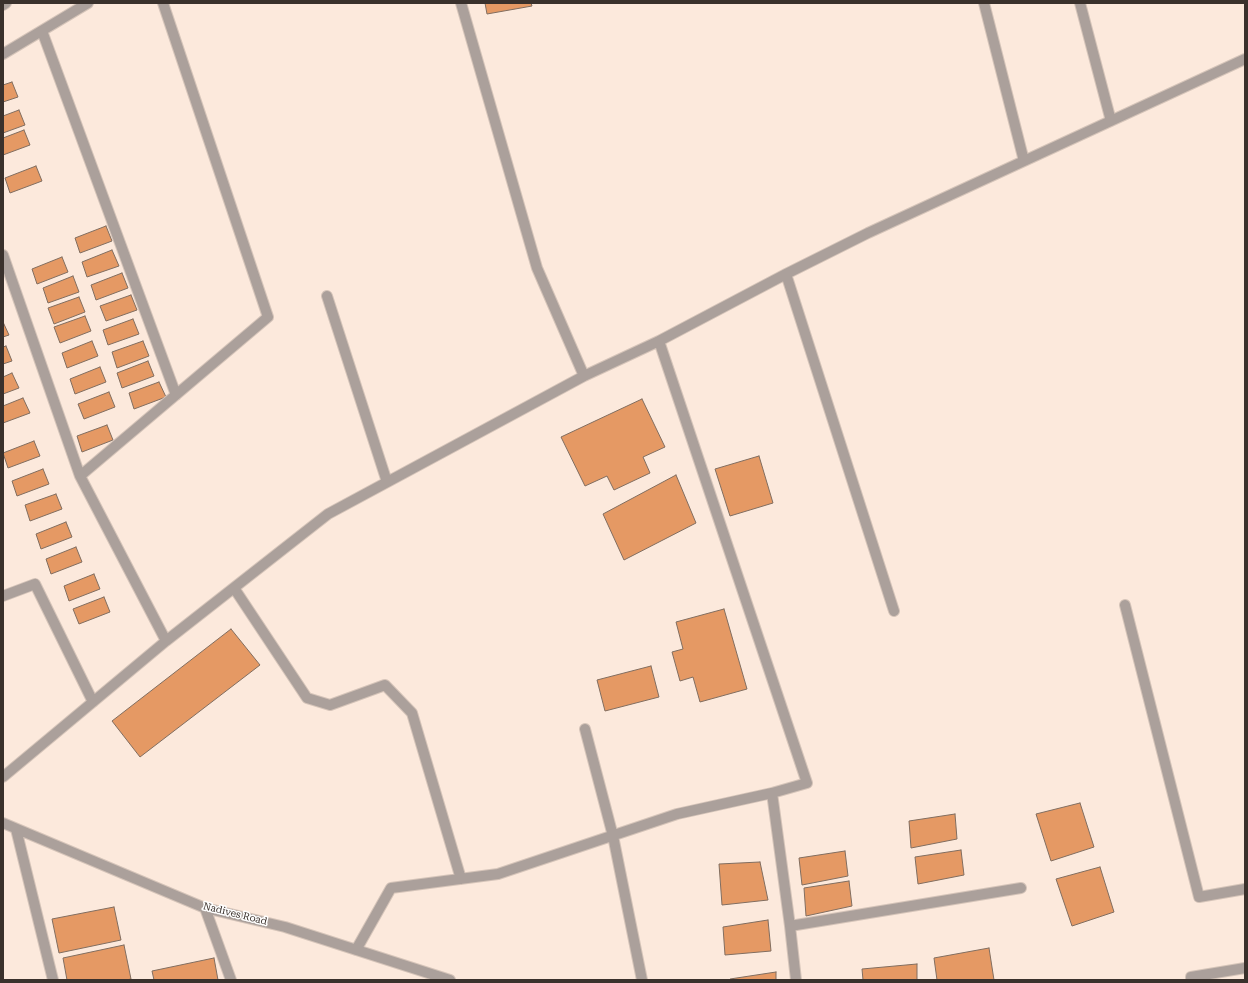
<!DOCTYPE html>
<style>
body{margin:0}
#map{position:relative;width:1248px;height:983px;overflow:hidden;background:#fce9dc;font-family:"Roboto Serif",serif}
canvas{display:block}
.frame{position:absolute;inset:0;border:4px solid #3a312c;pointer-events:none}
</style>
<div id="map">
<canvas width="1248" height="983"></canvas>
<div class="frame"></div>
</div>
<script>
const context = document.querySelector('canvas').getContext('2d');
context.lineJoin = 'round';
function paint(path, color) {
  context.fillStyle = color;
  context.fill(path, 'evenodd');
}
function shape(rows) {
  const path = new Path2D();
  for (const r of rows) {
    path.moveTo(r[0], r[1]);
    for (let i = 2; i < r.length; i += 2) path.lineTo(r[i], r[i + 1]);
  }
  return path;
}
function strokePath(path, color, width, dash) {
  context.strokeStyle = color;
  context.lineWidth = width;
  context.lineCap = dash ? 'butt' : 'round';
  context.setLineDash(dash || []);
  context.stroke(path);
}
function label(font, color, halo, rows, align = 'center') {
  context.font = font + ' "Roboto Serif",serif';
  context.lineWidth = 3;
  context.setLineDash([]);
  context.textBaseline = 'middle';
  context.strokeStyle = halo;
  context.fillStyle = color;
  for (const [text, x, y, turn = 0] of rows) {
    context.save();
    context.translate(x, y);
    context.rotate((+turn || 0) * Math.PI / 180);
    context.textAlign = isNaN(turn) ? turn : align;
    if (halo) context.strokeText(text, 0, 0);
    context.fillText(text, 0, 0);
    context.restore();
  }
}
const building = shape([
 [485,3,531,3,532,6,487,14,485,3],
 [12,82,18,97,3,102,3,85,12,82],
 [19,110,25,125,3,133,3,116,19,110],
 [24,130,30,145,3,155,3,138,24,130],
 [36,166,42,181,10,193,5,178,36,166],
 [106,226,112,241,80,253,75,238,106,226],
 [112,250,119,266,87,277,82,262,112,250],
 [62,257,68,272,37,284,32,269,62,257],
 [122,273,128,288,96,300,91,285,122,273],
 [73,276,79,292,48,303,43,288,73,276],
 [131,295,137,310,106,321,100,306,131,295],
 [79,297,85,312,54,324,48,308,79,297],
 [85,316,91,331,60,343,54,327,85,316],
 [133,319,139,334,108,345,103,330,133,319],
 [3,322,9,335,3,337,3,322],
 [92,341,98,356,67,368,62,353,92,341],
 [143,341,149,356,117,368,112,352,143,341],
 [6,346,12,361,3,364,3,347,6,346],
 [148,361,154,376,122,388,117,373,148,361],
 [100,367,106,382,75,394,70,379,100,367],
 [12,373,19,388,3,394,3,377,12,373],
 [159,382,166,397,134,409,129,393,159,382],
 [109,392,115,407,84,419,78,404,109,392],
 [23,398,30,413,3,423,3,406,23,398],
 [642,399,665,447,643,457,650,473,614,490,607,476,585,486,561,437,642,399],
 [107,425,113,440,82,452,77,436,107,425],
 [34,441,40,456,8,468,3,453,34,441],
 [759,456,773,503,730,516,715,469,759,456],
 [43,469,49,484,17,496,12,481,43,469],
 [676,475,696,523,624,560,603,514,676,475],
 [56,494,62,509,30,521,25,505,56,494],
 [66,522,72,537,41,549,36,534,66,522],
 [76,547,82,562,51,574,46,559,76,547],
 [94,574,100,589,69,601,64,586,94,574],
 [104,597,110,612,79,624,73,609,104,597],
 [724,609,747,689,700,702,693,677,680,681,672,652,683,649,676,622,724,609],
 [231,629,260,665,140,757,112,721,231,629],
 [651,666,659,697,605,711,597,680,651,666],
 [1080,803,1094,847,1051,861,1036,814,1080,803],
 [955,814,957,839,911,848,909,821,955,814],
 [961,850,964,875,918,884,915,857,961,850],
 [845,851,848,876,802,885,799,858,845,851],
 [760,862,768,900,722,905,719,864,760,862],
 [1100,867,1114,912,1072,926,1056,879,1100,867],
 [849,881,852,906,806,916,804,888,849,881],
 [114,907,121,940,59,953,52,919,114,907],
 [768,920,771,951,725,955,723,927,768,920],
 [124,945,131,979,126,980,67,980,63,958,124,945],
 [989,948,994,980,937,980,934,958,989,948],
 [214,958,218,980,154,980,152,971,214,958],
 [917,964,917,980,863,980,862,969,917,964],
 [776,972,776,980,730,980,730,979,776,972]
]);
const street = shape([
 [461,3,537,268,584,376],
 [984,3,1024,161],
 [1080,3,1111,121],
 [3,5,6,3],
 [42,31,176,395],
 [3,54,88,3],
 [3,255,80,476,166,641],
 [786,274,894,611],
 [327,296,387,482],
 [80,476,268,317,163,3],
 [234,588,307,698,330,705,385,685,412,713,461,879],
 [3,596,35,584,93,702],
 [1125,605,1199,897,1245,889],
 [585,729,613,836,642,980],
 [3,777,166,641,328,514,584,376,659,341,786,274,868,233,1245,59],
 [772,793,790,926,1021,888],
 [3,823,205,908,285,927,450,980],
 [16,829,53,980],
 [205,908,231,980],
 [790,926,796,980],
 [356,950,391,888,498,874,677,814,772,793,807,783,659,341],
 [1191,980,1191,977,1245,968]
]);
const streetNames = [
 ["Nadives Road",235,914,14]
];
paint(building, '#e59964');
strokePath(building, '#816d5f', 1);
strokePath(street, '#d5c4b9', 12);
strokePath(street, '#aba09b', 10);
label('10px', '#3a312c', '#fff', streetNames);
</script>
